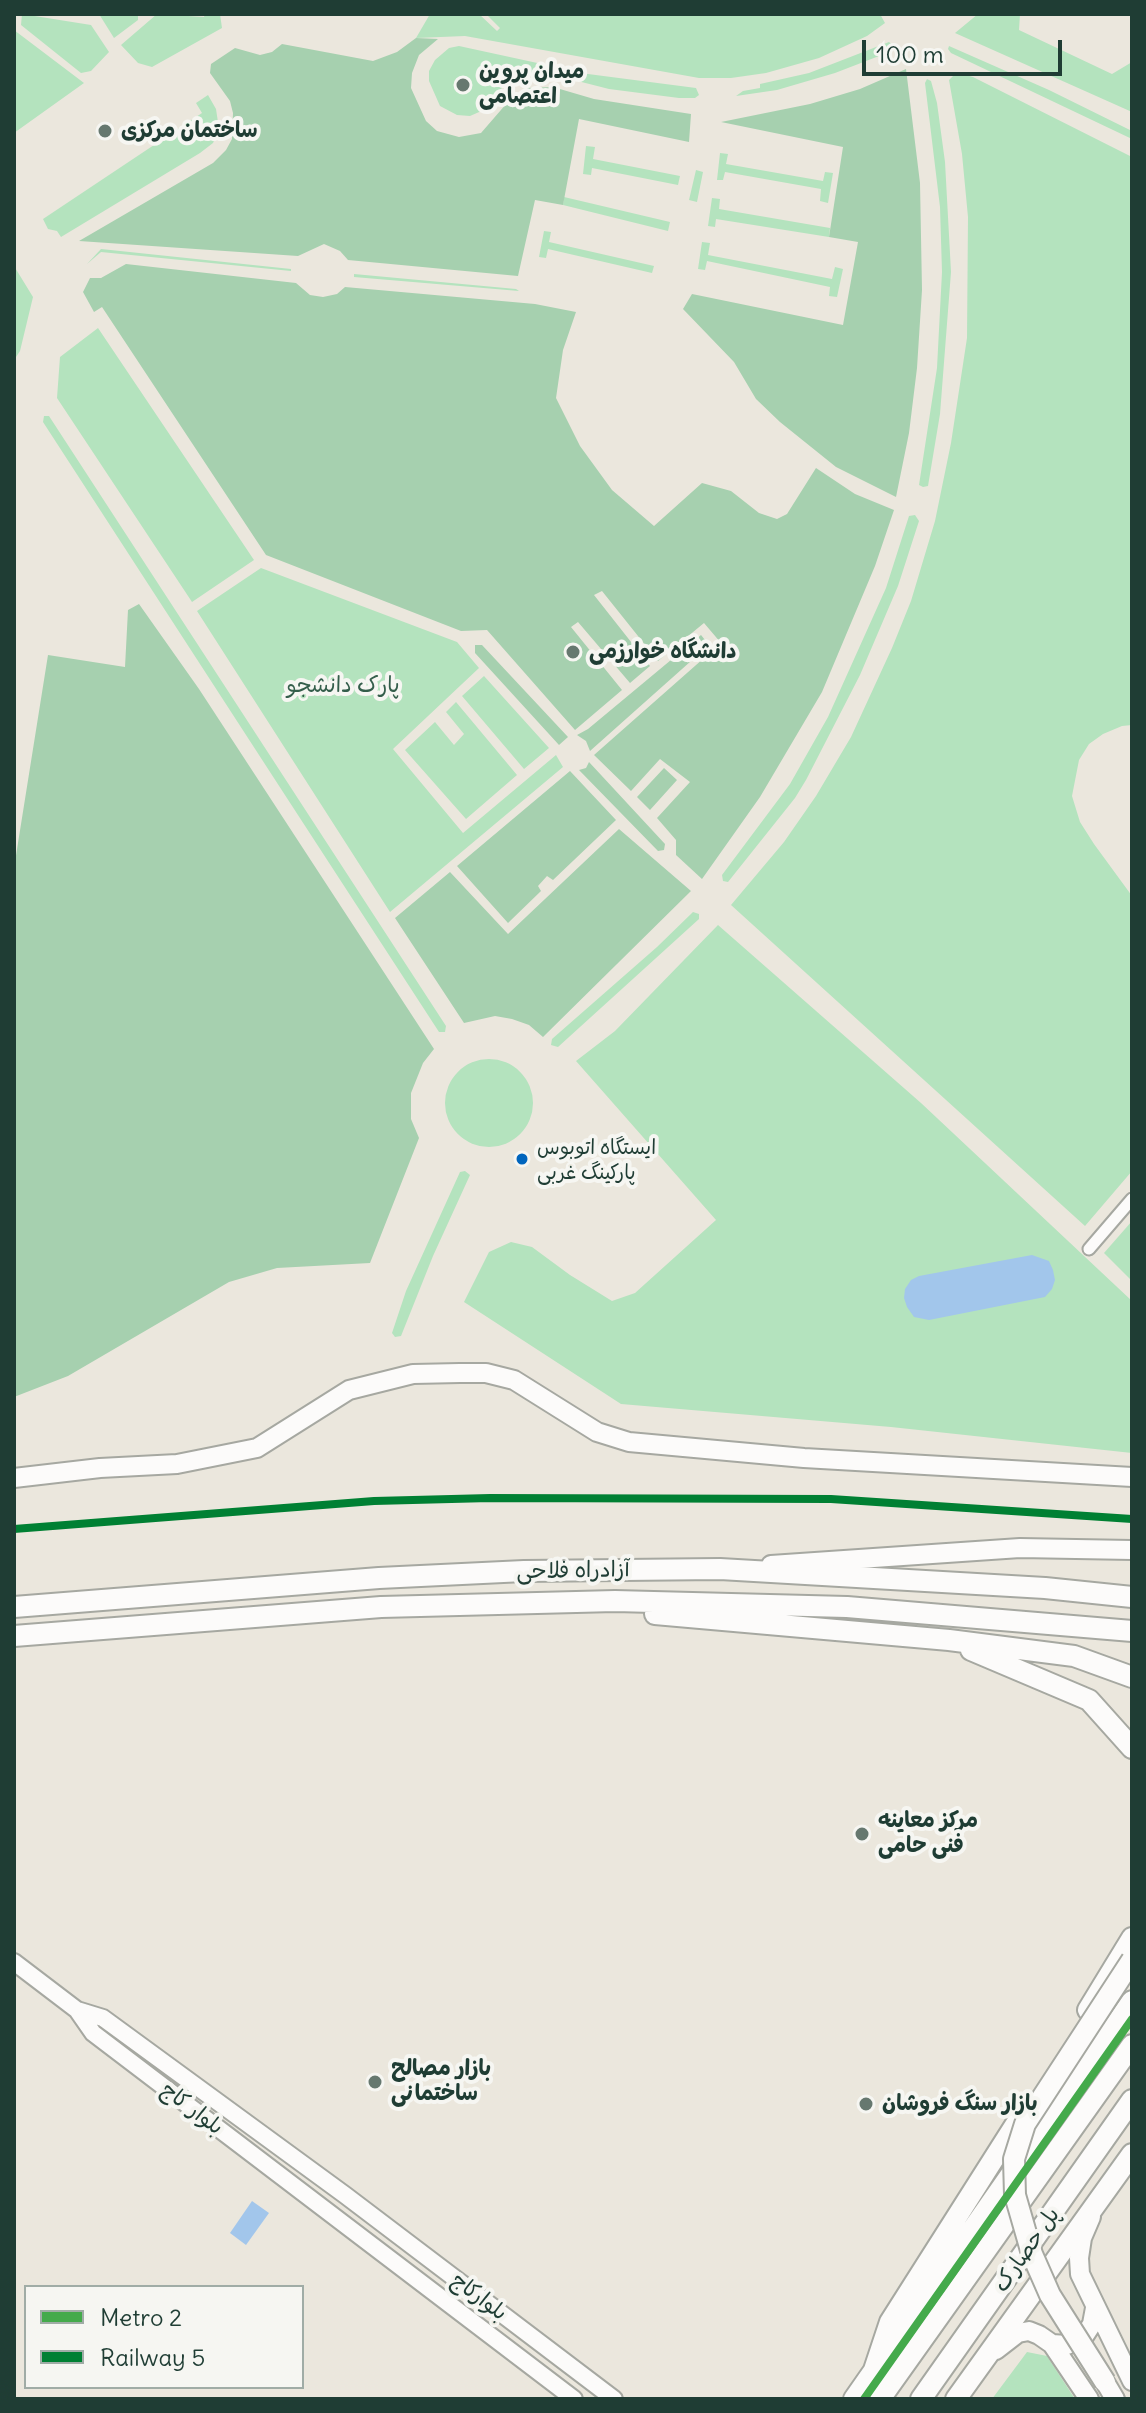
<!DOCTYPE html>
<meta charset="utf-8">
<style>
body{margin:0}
#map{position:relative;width:1146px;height:2413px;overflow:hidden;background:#ebe7dd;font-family:Delius,sans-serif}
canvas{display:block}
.frame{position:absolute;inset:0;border:16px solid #1f3d34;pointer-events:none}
.legend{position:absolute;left:24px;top:2285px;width:280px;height:104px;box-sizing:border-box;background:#f6f6f2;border:2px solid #a0aca6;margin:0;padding:10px 14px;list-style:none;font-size:24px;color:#1f3d34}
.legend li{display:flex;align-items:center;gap:16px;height:40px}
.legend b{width:40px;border:2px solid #a0aca6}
.scale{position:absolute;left:862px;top:40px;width:200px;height:36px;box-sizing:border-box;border:4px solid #1f3d34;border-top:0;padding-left:10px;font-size:24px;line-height:28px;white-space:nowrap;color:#1f3d34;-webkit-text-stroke:6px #f6f6f2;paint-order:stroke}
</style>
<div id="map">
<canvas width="1146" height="2413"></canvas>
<div class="frame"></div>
<ul class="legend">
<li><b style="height:10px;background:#44aa4b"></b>Metro 2</li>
<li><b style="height:10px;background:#008033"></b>Railway 5</li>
</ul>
<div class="scale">100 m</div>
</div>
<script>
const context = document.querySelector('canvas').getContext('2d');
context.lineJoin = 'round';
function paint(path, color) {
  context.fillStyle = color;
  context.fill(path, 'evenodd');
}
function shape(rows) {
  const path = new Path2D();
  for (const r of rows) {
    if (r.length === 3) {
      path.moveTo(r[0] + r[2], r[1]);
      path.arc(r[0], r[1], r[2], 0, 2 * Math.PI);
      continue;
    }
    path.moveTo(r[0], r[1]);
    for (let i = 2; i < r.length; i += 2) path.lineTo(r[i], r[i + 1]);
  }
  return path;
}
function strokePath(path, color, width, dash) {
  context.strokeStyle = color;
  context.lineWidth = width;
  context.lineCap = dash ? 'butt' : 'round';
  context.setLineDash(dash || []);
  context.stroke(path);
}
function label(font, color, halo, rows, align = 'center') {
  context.font = font + ' Delius,"Playpen Sans Arabic",sans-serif';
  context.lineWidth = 8;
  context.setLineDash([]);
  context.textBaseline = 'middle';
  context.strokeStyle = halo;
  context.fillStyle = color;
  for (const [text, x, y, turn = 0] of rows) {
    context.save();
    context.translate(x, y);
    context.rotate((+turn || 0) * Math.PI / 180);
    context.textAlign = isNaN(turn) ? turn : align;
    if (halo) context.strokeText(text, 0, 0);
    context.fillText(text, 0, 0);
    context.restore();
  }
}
const green = shape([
 [22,14,91,25,109,52,91,71,81,73,21,25],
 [99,14,138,14,138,20,114,38],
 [157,14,204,17,205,14,220,14,222,28,152,67,138,63,121,45],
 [430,14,479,14,497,31,500,28,486,14,880,14,885,23,867,36,819,58,766,73,731,78,699,78,465,36,416,38],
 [978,14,1020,14,1019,30,1112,74,1132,62,1132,112,955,33],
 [14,30,84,83,14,133],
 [889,42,894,46,892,51,835,73,777,90,736,96,743,91,760,88,760,84,809,73],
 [459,46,588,74,696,88,699,95,695,98,679,98,609,89,554,75,525,73,504,85,486,109,470,116,457,115,440,106,429,81,429,71,435,60,449,48],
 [949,46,1049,90,1132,131,1132,139,951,53,948,49],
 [962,74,973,77,1132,157,1132,725,1122,726,1103,734,1089,744,1079,760,1072,796,1080,822,1094,844,1132,896,1132,1171,1085,1226,731,905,784,842,816,796,851,737,892,648,911,601,935,521,951,443,967,338,968,217,962,154,949,80,954,75],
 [927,79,931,81,937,103,945,162,951,272,940,414,928,486,923,487,919,485,937,368,942,272,940,207,925,83],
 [208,95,216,109,219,129,213,143,200,153,61,237,57,231,48,229,43,219,202,113,196,103],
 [586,146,595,147,593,159,680,176,678,185,592,168,591,175,583,174],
 [720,153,728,154,726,164,823,181,825,172,833,173,828,203,820,201,821,189,725,172,723,180,717,180],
 [696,170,703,172,697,202,689,200],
 [564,197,670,222,668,231,563,205],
 [712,198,720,199,719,209,830,228,829,237,716,219,715,227,708,226],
 [544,231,551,232,549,242,654,266,652,273,548,249,546,258,539,257],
 [702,242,710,243,708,255,832,279,835,267,843,269,837,297,829,296,830,287,707,261,705,270,698,269],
 [101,249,291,269,291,271,101,252,87,264],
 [14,266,33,297,20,351,14,360],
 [354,274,516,289,519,291,354,277],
 [98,328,254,560,192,602,57,398,60,357],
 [44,416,49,416,446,1026,445,1032,439,1032,283,792,43,422],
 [915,515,919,521,898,586,860,675,806,780,795,798,728,882,723,881,722,875,790,784,828,717,886,588,909,516],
 [261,568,457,642,479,668,393,749,463,833,556,755,563,767,390,912,197,611],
 [484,676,549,748,524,769,462,696],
 [456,702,517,775,466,819,405,750,435,722,454,745,464,734,446,712],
 [693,912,699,914,699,919,558,1047,551,1045,552,1039,657,947],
 [718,925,921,1103,1132,1301,1132,1453,891,1427,621,1404,464,1302,489,1252,511,1242,532,1247,570,1275,612,1301,635,1293,716,1220,576,1061,615,1031],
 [489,1103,44],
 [465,1171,470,1175,433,1256,401,1336,395,1337,392,1333,406,1291,460,1172],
 [1132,1221,1132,1281,1104,1253],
 [1027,2352,1047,2356,1075,2399,992,2399]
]);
const forest = shape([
 [416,38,438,39,419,55,412,73,411,88,426,121,437,131,459,137,481,133,507,103,528,88,553,87,594,99,691,114,689,142,579,119,563,205,535,200,518,276,348,260,340,251,324,244,298,256,79,241,213,163,226,150,232,139,233,113,230,101,210,73,211,64,235,48,260,55,272,52,282,44,373,61,397,52],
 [906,69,920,183,922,290,917,368,909,433,896,497,836,467,780,422,756,399,734,362,683,309,692,294,843,325,858,242,829,237,843,147,721,122,810,104,860,89],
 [126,264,296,283,310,295,323,297,337,294,345,287,535,304,576,312,563,350,556,398,580,446,612,490,654,526,702,483,731,491,759,513,777,519,787,514,816,468,855,494,894,510,875,566,822,692,760,797,702,879,676,855,676,840,657,818,690,782,660,759,631,791,594,755,721,643,704,623,658,661,602,591,594,595,650,666,630,683,578,622,571,627,622,690,575,730,487,630,461,631,266,555,102,307,94,312,83,292,90,278,101,278],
 [139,604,199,689,434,1049,423,1063,411,1093,411,1119,419,1138,370,1263,277,1268,229,1282,68,1376,14,1397,14,868,48,655,125,667,128,610],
 [701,635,709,645,590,751,586,741,577,735,588,729],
 [475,645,482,645,568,737,559,745,475,653],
 [589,762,665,844,664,850,658,851,579,770,586,768],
 [664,768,677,780,650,810,637,797],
 [570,771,616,820,553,880,547,876,538,886,541,891,508,923,457,866],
 [619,829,691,891,543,1037,529,1025,512,1019,495,1016,464,1023,395,918,450,872,508,934]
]);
const water = shape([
 [1032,1255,1049,1261,1053,1270,1055,1280,1052,1289,1045,1297,929,1320,914,1317,907,1307,904,1298,905,1289,911,1280,919,1276],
 [252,2201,269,2213,246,2245,230,2233]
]);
const street = shape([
 [1089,1249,1132,1199]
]);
const secondary = shape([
 [14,1962,77,2010,93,2033,574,2399],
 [77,2010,103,2018,345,2195,614,2399]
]);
const primary = shape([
 [14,1478,100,1468,177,1464,257,1448,349,1390,413,1374,460,1373,486,1373,514,1380,597,1432,629,1442,804,1458,1132,1477],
 [771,1565,1020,1548,1132,1550],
 [1091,2217,1082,2238,1079,2258,1080,2274,1132,2381],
 [1052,2344,1067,2345,1083,2338,1092,2324,1095,2308],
 [996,2350,1018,2333,1029,2331,1039,2335,1052,2344,1089,2399],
 [1105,2382,1115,2399]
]);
const highway = shape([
 [14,1607,379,1578,524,1571,720,1569,1045,1588,1132,1597],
 [655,1614,949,1640,1074,1656,1132,1677],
 [14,1636,381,1607,615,1601,847,1607,1132,1631],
 [971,1650,1089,1700,1132,1748],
 [1088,2010,1132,1938],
 [874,2370,890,2322,1026,2108],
 [854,2399,1132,2001],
 [880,2399,1132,2045],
 [921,2399,1132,2100],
 [956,2399,1132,2154]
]);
const highwayBridge = shape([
 [1105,2382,1050,2295,1032,2254,1015,2195,1014,2159,1025,2124,1132,1960]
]);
const rail1 = shape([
 [14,1529,374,1501,490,1498,831,1499,1132,1519]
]);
const metro1 = shape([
 [864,2399,1132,2019]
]);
const markers = [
 [463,85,8,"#66786f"],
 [105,131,8,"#66786f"],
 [573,652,8,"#66786f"],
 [522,1159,7,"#0065bd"],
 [862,1834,8,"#66786f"],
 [375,2082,8,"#66786f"],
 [866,2104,8,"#66786f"]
];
const busNames = [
 ["ایستگاه اتوبوس",537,1148],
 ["پارکینگ غربی",537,1173]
];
const poiNames = [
 ["میدان پروین",479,72],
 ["اعتصامی",479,97],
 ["ساختمان مرکزی",121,131],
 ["دانشگاه خوارزمی",589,652],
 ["مرکز معاینه",878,1821],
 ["فنی حامی",878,1846],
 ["بازار مصالح",391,2069],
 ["ساختمانی",391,2094],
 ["بازار سنگ فروشان",882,2104]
];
const parkNames = [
 ["پارک دانشجو",343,686]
];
const streetNames = [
 ["آزادراه فلاحی",573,1571,-1],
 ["بلوار کاج",192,2109,37],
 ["پل حصارک",1027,2250,-55],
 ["بلوارکاج",479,2297,37]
];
paint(green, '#b4e3be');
paint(forest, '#a6d0af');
paint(water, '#a2c6eb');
strokePath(street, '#a6a8a1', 15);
strokePath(secondary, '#a6a8a1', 20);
strokePath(primary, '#a6a8a1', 22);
strokePath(highway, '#a6a8a1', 24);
strokePath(street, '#fcfbfa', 11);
strokePath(secondary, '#fcfbfa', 16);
strokePath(primary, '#fcfbfa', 18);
strokePath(highway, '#fcfbfa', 20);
strokePath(highwayBridge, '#a6a8a1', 24, []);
strokePath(highwayBridge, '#fcfbfa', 20);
strokePath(rail1, '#008033', 8);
strokePath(metro1, '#44aa4b', 8);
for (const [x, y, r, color] of markers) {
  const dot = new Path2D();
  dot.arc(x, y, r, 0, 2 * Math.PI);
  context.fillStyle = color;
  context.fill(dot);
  strokePath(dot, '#f6f6f2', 3);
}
label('20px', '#1f3d34', '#f6f6f2', busNames, 'left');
label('bold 22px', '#1f3d34', '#f6f6f2', poiNames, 'left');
label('22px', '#345e4b', '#f6f6f2', parkNames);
label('22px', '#1f3d34', '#f6f6f2', streetNames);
</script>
